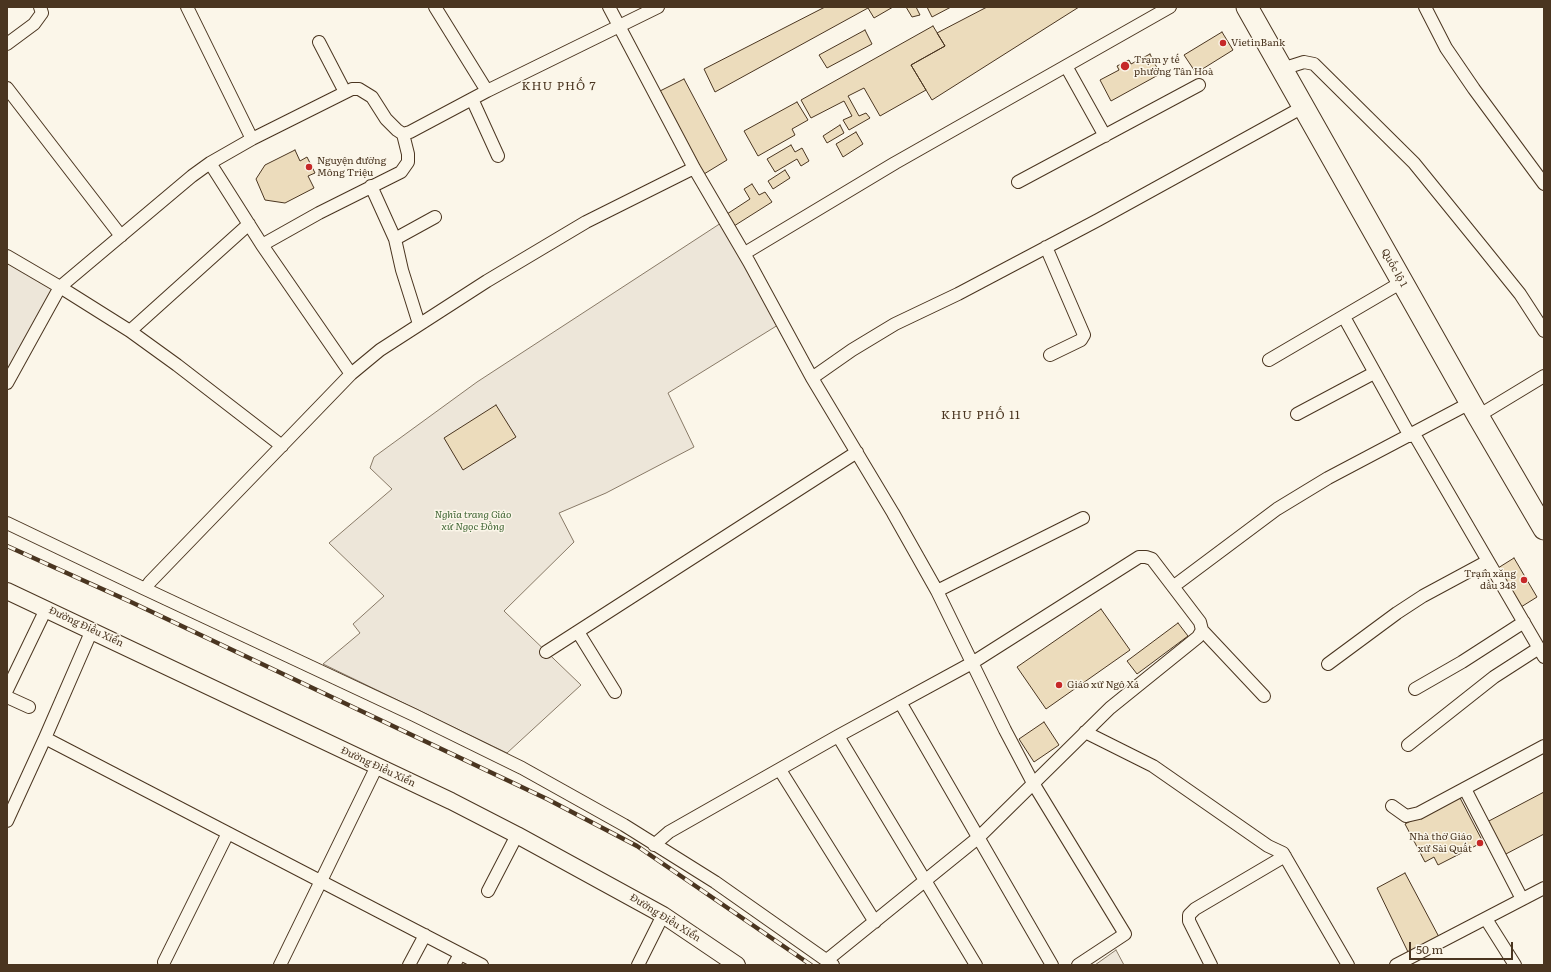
<!DOCTYPE html>
<meta charset="utf-8">
<style>
body{margin:0}
#map{position:relative;width:1551px;height:972px;overflow:hidden;background:#fbf6e9;font-family:Literata,serif}
canvas{display:block}
.frame{position:absolute;inset:0;border:8px solid #4a3520;pointer-events:none}
.scale{position:absolute;left:1409px;top:942px;width:104px;height:18px;box-sizing:border-box;border:2px solid #4a3520;border-top:0;padding-left:5px;font-size:12px;line-height:14px;white-space:nowrap;color:#4a3520;-webkit-text-stroke:3px #fbf6e9;paint-order:stroke}
</style>
<div id="map">
<canvas width="1551" height="972"></canvas>
<div class="frame"></div>
<div class="scale">50 m</div>
</div>
<script>
const context = document.querySelector('canvas').getContext('2d');
context.lineJoin = 'round';
function paint(path, color) {
  context.fillStyle = color;
  context.fill(path, 'evenodd');
}
function shape(rows) {
  const path = new Path2D();
  for (const r of rows) {
    path.moveTo(r[0], r[1]);
    for (let i = 2; i < r.length; i += 2) path.lineTo(r[i], r[i + 1]);
  }
  return path;
}
function strokePath(path, color, width, dash) {
  context.strokeStyle = color;
  context.lineWidth = width;
  context.lineCap = dash ? 'butt' : 'round';
  context.setLineDash(dash || []);
  context.stroke(path);
}
function label(font, color, halo, rows, align = 'center') {
  context.font = font + ' Literata,serif';
  context.lineWidth = 3;
  context.setLineDash([]);
  context.textBaseline = 'middle';
  context.strokeStyle = halo;
  context.fillStyle = color;
  for (const [text, x, y, turn = 0] of rows) {
    context.save();
    context.translate(x, y);
    context.rotate((+turn || 0) * Math.PI / 180);
    context.textAlign = isNaN(turn) ? turn : align;
    if (halo) context.strokeText(text, 0, 0);
    context.fillText(text, 0, 0);
    context.restore();
  }
}
const green = shape([
 [721,223,778,325,668,393,694,447,606,493,559,513,574,542,504,611,581,685,507,753,323,664,360,633,353,624,384,596,329,543,392,489,370,468,374,457,477,382,721,223],
 [7,263,53,289,7,373,7,263],
 [1116,950,1124,965,1095,965,1116,950]
]);
const building = shape([
 [825,7,893,7,874,18,868,8,715,92,704,69,825,7],
 [906,7,916,7,920,15,912,17,906,7],
 [927,7,951,7,932,17,927,7],
 [987,7,1079,7,932,100,911,65,945,46,937,33,987,7],
 [933,26,945,46,911,65,926,90,880,116,864,88,848,96,859,116,866,113,870,118,849,130,843,120,852,116,844,101,811,118,801,100,933,26],
 [865,30,872,44,827,68,819,55,865,30],
 [1222,32,1233,50,1196,73,1184,55,1222,32],
 [1150,54,1160,74,1111,101,1100,80,1119,70,1117,66,1129,60,1131,64,1150,54],
 [684,79,727,160,704,174,660,91,684,79],
 [797,102,808,120,792,129,795,135,758,156,744,131,797,102],
 [840,125,844,133,827,143,823,136,840,125],
 [856,132,863,144,843,157,836,144,856,132],
 [791,145,795,152,802,148,809,161,801,166,797,159,775,172,767,159,791,145],
 [295,150,300,161,307,157,315,173,308,176,314,188,285,203,265,200,256,179,265,165,295,150],
 [785,170,790,178,773,189,768,181,785,170],
 [752,184,759,195,765,192,772,202,734,226,727,214,750,199,744,189,752,184],
 [496,405,516,437,463,470,444,438,496,405],
 [1514,558,1537,597,1521,607,1498,568,1514,558],
 [1101,609,1130,650,1046,709,1017,667,1101,609],
 [1178,623,1188,636,1137,674,1127,661,1178,623],
 [1044,722,1059,745,1034,762,1019,739,1044,722],
 [1544,792,1544,834,1504,855,1487,822,1544,792],
 [1459,796,1483,842,1438,865,1434,857,1425,862,1405,824,1459,796],
 [1405,873,1439,937,1408,952,1377,888,1405,873]
]);
const minor = shape([
 [187,7,252,139],
 [435,7,487,91],
 [609,7,694,168,749,262,812,378,893,513,937,591,1005,730,1033,783,1125,934,1078,965],
 [1425,7,1446,48,1474,89,1544,184],
 [319,42,345,92],
 [7,44,34,24,42,13,40,7],
 [1066,66,1105,136],
 [1282,69,1304,62,1314,64,1414,163,1483,248,1520,294,1544,331],
 [7,88,121,236],
 [472,99,498,156],
 [210,163,262,245,351,374],
 [694,168,586,222,487,281,380,350,351,374,150,582,145,589,414,715,522,768,624,825,715,882,833,965],
 [1018,182,1199,85],
 [371,186,395,239],
 [262,245,319,213,401,172,408,162,408,154,403,134],
 [1046,247,1084,335,1081,340,1050,355],
 [745,253,895,163,1170,7],
 [7,256,60,287,130,331,177,365,282,446],
 [1344,317,1410,436],
 [419,324,402,270,395,239,435,217],
 [130,331,249,224],
 [1269,360,1402,282],
 [812,378,852,350,895,324,958,294,1098,220,1303,107],
 [7,383,60,287,192,176,210,163,252,139,352,89,359,89,372,97,386,119,397,130,403,134,410,132,487,91,658,7],
 [1297,414,1374,373],
 [1478,416,1544,376],
 [1414,434,1544,657],
 [7,523,145,589],
 [1174,586,1277,509,1328,478,1470,403],
 [937,591,1083,518],
 [1202,630,1264,696],
 [578,632,615,692],
 [546,652,857,452],
 [1328,664,1397,613,1423,596,1488,561],
 [1415,689,1462,662,1524,622],
 [7,690,46,609],
 [7,697,29,707],
 [900,702,1052,965],
 [1085,732,1153,766,1268,846,1283,853,1348,965],
 [838,736,976,965],
 [45,738,482,965],
 [1408,745,1494,677,1539,648],
 [780,770,875,922],
 [1465,789,1522,899],
 [1392,806,1406,816,1419,813,1544,746],
 [7,821,45,738,92,630],
 [654,845,669,832,838,736,972,663,1139,557,1146,557,1152,559,1200,622,1202,630,1198,637,1110,708,979,837,827,960],
 [488,891,517,835],
 [1486,919,1515,965],
 [164,962,228,833],
 [280,965,377,766],
 [409,965,425,935],
 [454,965,460,954],
 [638,965,663,915],
 [1211,965,1189,921,1189,915,1195,909,1285,856],
 [1396,965,1544,888]
]);
const tertiary = shape([
 [7,591,451,801,517,835,663,915,737,965]
]);
const trunk = shape([
 [1247,7,1478,416,1544,529]
]);
const rail = shape([
 [7,546,131,602,547,799,637,846,811,965]
]);
const markers = [
 [1223,43,4,"#c62828"],
 [1125,66,5,"#c62828"],
 [309,167,4,"#c62828"],
 [1524,580,4,"#c62828"],
 [1059,685,4,"#c62828"],
 [1480,843,4,"#c62828"]
];
const poiNames = [
 ["VietinBank",1231,43],
 ["Trạm y tế",1134,60],
 ["phường Tân Hoà",1134,72],
 ["Nguyện đường",317,161],
 ["Mông Triệu",317,173],
 ["Trạm xăng",1516,574,"right"],
 ["dầu 348",1516,586,"right"],
 ["Giáo xứ Ngô Xá",1067,685],
 ["Nhà thờ Giáo",1472,837,"right"],
 ["xứ Sài Quất",1472,849,"right"]
];
const streetNames = [
 ["Quốc lộ 1",1394,268,61],
 ["Đường Điều Xiển",86,627,25],
 ["Đường Điều Xiển",378,767,25],
 ["Đường Điều Xiển",665,918,32]
];
const parkNames = [
 ["Nghĩa trang Giáo",473,515],
 ["xứ Ngọc Đồng",473,527]
];
const quarterNames = [
 ["KHU PHỐ 7",559,86],
 ["KHU PHỐ 11",981,415]
];
paint(green, '#ede6d9');
strokePath(green, '#887966', 1);
paint(building, '#ecdcbc');
strokePath(building, '#4a3520', 1);
strokePath(minor, '#4a3520', 14);
strokePath(tertiary, '#4a3520', 18);
strokePath(trunk, '#4a3520', 23);
strokePath(minor, '#fbf6e9', 12);
strokePath(tertiary, '#fbf6e9', 16);
strokePath(trunk, '#fbf6e9', 21);
strokePath(rail, '#4a3520', 4.5);
strokePath(rail, '#fbf6e9', 3, [9]);
for (const [x, y, r, color] of markers) {
  const dot = new Path2D();
  dot.arc(x, y, r, 0, 2 * Math.PI);
  context.fillStyle = color;
  context.fill(dot);
  strokePath(dot, '#fbf6e9', 1.5);
}
label('10px', '#4a3520', '#fbf6e9', poiNames, 'left');
label('10px', '#4a3520', '#fbf6e9', streetNames);
label('italic 10px', '#436837', '#fbf6e9', parkNames);
context.letterSpacing = '1px';
label('12px', '#4a3520', '#fbf6e9', quarterNames);
context.letterSpacing = '0px';
</script>
